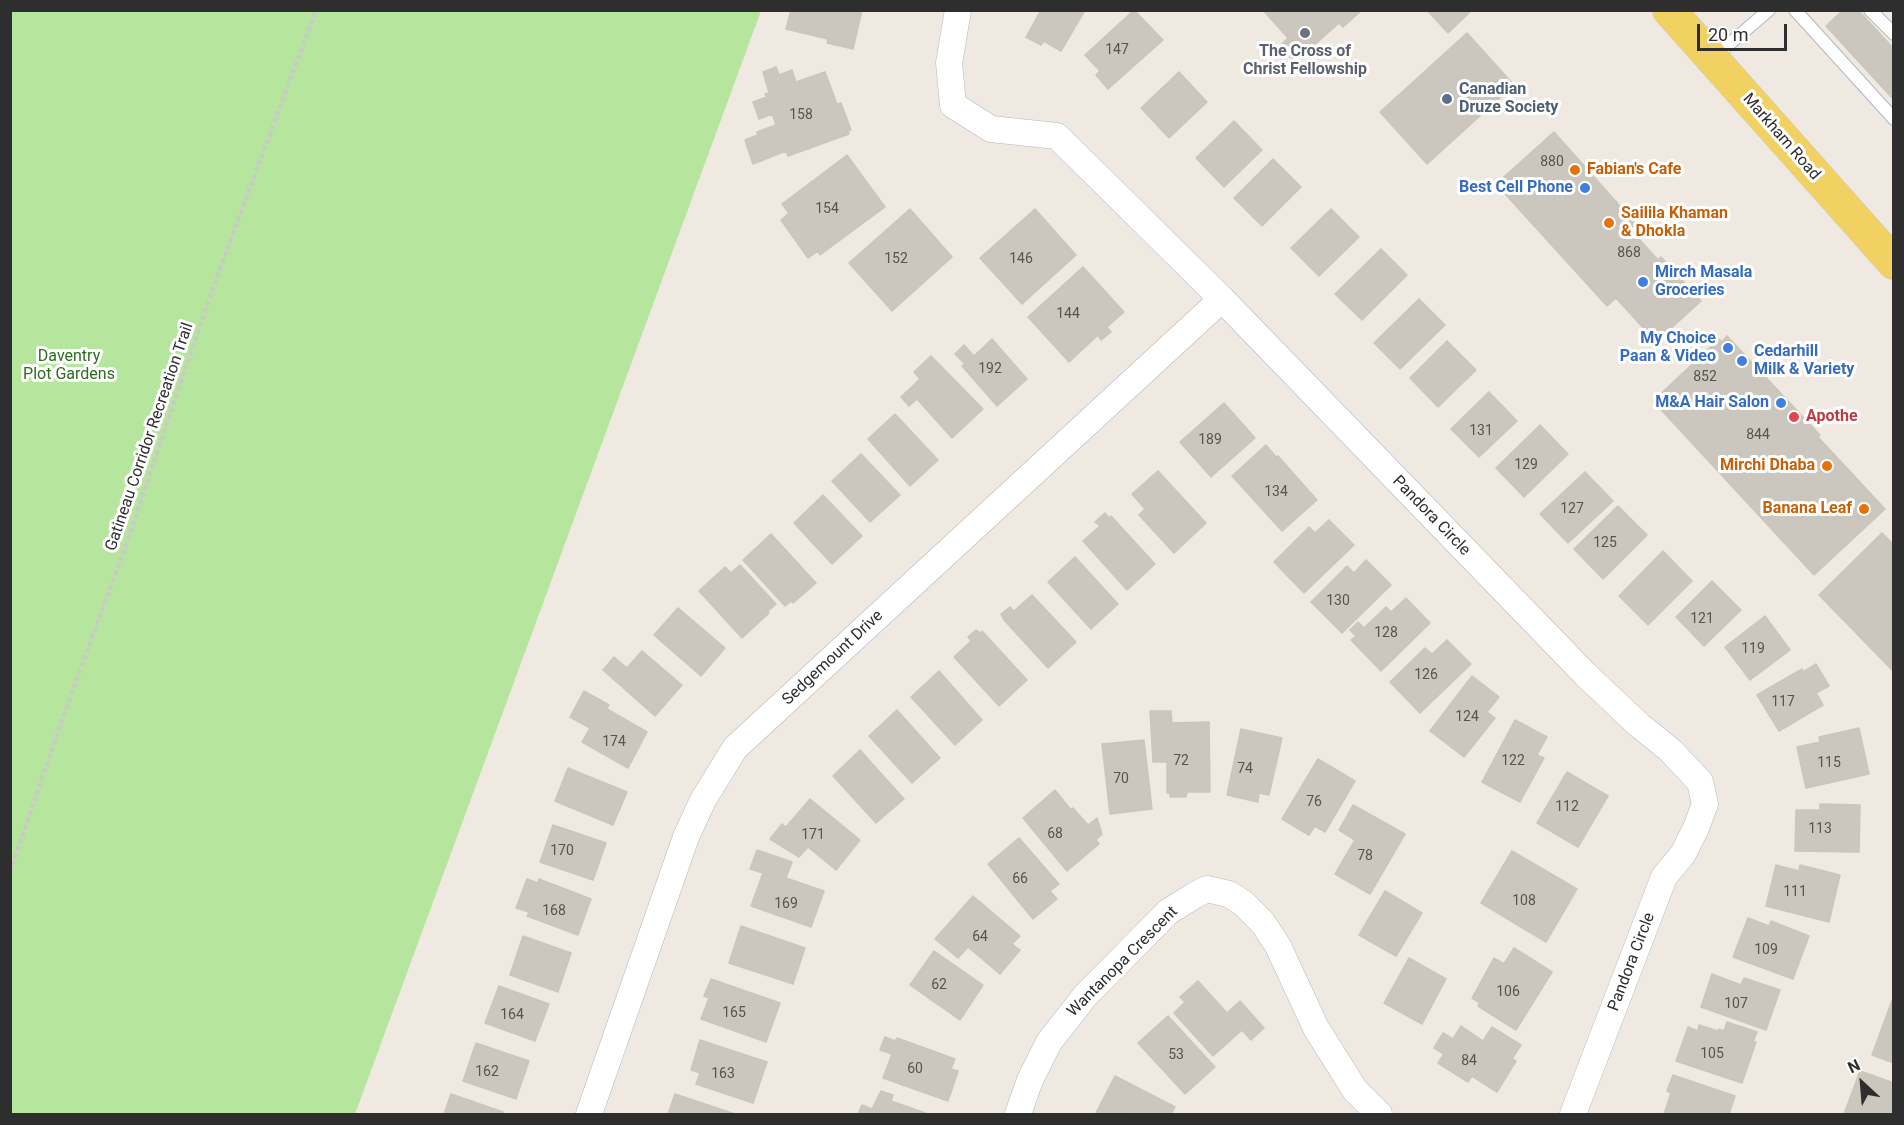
<!DOCTYPE html>
<style>
body{margin:0}
#map{position:relative;width:1904px;height:1125px;overflow:hidden;background:#efe9e1;font-family:Roboto,sans-serif}
canvas{display:block}
.frame{position:absolute;inset:0;border:12px solid #2e2e2e;pointer-events:none}
.north{position:absolute;left:1832px;top:1053px;width:60px;height:60px;-webkit-text-stroke:4px #fff;paint-order:stroke;rotate:334deg;font-size:16px;font-weight:700;line-height:24px;text-align:center;color:#2e2e2e}
.north::after{content:'';display:block;margin:auto;width:21px;height:27px;background:#2e2e2e;clip-path:polygon(50% 0,100% 100%,50% 72%,0 100%)}
.scale{position:absolute;left:1697px;top:24px;width:90px;height:27px;box-sizing:border-box;border:3px solid #2e2e2e;border-top:0;padding-left:8px;font-size:18px;line-height:21px;white-space:nowrap;color:#2e2e2e;-webkit-text-stroke:4px #fff;paint-order:stroke}
</style>
<div id="map">
<canvas width="1904" height="1125"></canvas>
<div class="frame"></div>
<div class="north">N</div>
<div class="scale">20 m</div>
</div>
<script>
const context = document.querySelector('canvas').getContext('2d');
context.lineJoin = 'round';
function paint(path, color) {
  context.fillStyle = color;
  context.fill(path, 'evenodd');
}
function shape(rows) {
  const path = new Path2D();
  for (const r of rows) {
    path.moveTo(r[0], r[1]);
    for (let i = 2; i < r.length; i += 2) path.lineTo(r[i], r[i + 1]);
  }
  return path;
}
function strokePath(path, color, width, dash) {
  context.strokeStyle = color;
  context.lineWidth = width;
  context.lineCap = dash ? 'butt' : 'round';
  context.setLineDash(dash || []);
  context.stroke(path);
}
function label(font, color, halo, rows, align = 'center') {
  context.font = font + ' Roboto,sans-serif';
  context.lineWidth = 6;
  context.setLineDash([]);
  context.textBaseline = 'middle';
  context.strokeStyle = halo;
  context.fillStyle = color;
  for (const [text, x, y, turn = 0] of rows) {
    context.save();
    context.translate(x, y);
    context.rotate((+turn || 0) * Math.PI / 180);
    context.textAlign = isNaN(turn) ? turn : align;
    if (halo) context.strokeText(text, 0, 0);
    context.fillText(text, 0, 0);
    context.restore();
  }
}
const green = shape([
 [10,11,761,11,355,1114,11,1114]
]);
const building = shape([
 [791,10,862,10,853,49,827,43,828,39,786,29,791,10],
 [1041,10,1085,10,1061,51,1044,41,1041,45,1026,37,1041,10],
 [1134,10,1163,40,1108,89,1096,75,1100,71,1085,55,1134,10],
 [1263,10,1362,10,1343,27,1339,23,1295,62,1280,46,1288,38,1263,10],
 [1427,10,1472,10,1448,33,1427,10],
 [1843,10,1858,10,1894,49,1894,100,1826,26,1843,10],
 [1467,33,1514,85,1427,164,1380,112,1467,33],
 [776,67,779,75,792,70,796,82,825,72,837,104,841,103,851,130,848,131,849,134,788,156,786,151,753,164,745,140,758,135,757,132,776,125,772,114,759,119,753,102,767,97,765,94,769,93,763,72,776,67],
 [1179,72,1207,102,1169,138,1141,108,1179,72],
 [1234,121,1262,150,1224,187,1196,158,1234,121],
 [1554,132,1636,224,1630,229,1658,260,1661,257,1701,301,1656,342,1616,298,1607,306,1496,184,1554,132],
 [847,155,885,207,820,255,818,251,808,258,781,220,789,213,782,204,847,155],
 [1273,159,1301,187,1262,226,1234,198,1273,159],
 [910,209,952,257,892,311,849,263,910,209],
 [1035,209,1076,255,1022,304,980,258,1035,209],
 [1331,209,1359,237,1319,276,1291,248,1331,209],
 [1381,249,1407,275,1362,320,1335,294,1381,249],
 [1083,267,1124,312,1107,327,1111,332,1101,340,1098,335,1069,362,1028,317,1083,267],
 [1419,299,1445,325,1400,369,1374,343,1419,299],
 [1727,336,1820,435,1818,437,1885,509,1814,575,1653,401,1719,339,1722,342,1727,336],
 [992,339,1027,379,997,406,962,366,965,364,955,354,964,345,974,356,992,339],
 [1447,341,1476,370,1438,407,1410,378,1447,341],
 [931,356,983,409,952,438,917,399,909,406,901,397,920,379,914,372,931,356],
 [1489,392,1517,421,1479,457,1451,429,1489,392],
 [1224,403,1255,438,1211,477,1180,442,1224,403],
 [895,414,938,460,910,486,868,439,895,414],
 [1540,425,1568,454,1524,497,1496,468,1540,425],
 [1266,445,1276,457,1278,456,1317,500,1282,531,1232,476,1266,445],
 [861,454,900,495,870,522,832,481,861,454],
 [1158,471,1206,523,1174,553,1139,515,1145,509,1132,494,1158,471],
 [1585,472,1613,501,1568,543,1540,514,1585,472],
 [823,495,862,536,832,564,794,523,823,495],
 [1618,506,1647,535,1603,579,1574,549,1618,506],
 [1105,513,1109,518,1111,516,1155,564,1127,590,1083,541,1100,526,1095,522,1105,513],
 [1329,520,1354,545,1304,593,1274,562,1309,527,1315,533,1329,520],
 [1882,533,1894,545,1894,672,1819,595,1882,533],
 [771,534,816,583,793,603,791,601,785,606,743,560,771,534],
 [1663,551,1692,581,1648,625,1619,596,1663,551],
 [1075,557,1118,604,1091,629,1048,582,1075,557],
 [1366,560,1391,585,1342,633,1311,602,1347,566,1354,573,1366,560],
 [740,565,776,604,768,611,769,613,742,638,699,591,725,567,731,573,740,565],
 [1712,581,1741,610,1704,646,1676,617,1712,581],
 [1032,595,1076,642,1048,668,1004,620,1001,614,1010,607,1014,611,1032,595],
 [1406,598,1430,623,1381,671,1351,640,1356,636,1350,630,1358,622,1364,628,1386,607,1391,612,1406,598],
 [678,608,725,648,701,676,654,635,678,608],
 [1765,616,1790,650,1750,680,1725,647,1765,616],
 [976,630,980,633,982,631,1027,680,999,706,954,657,971,641,968,637,976,630],
 [1447,640,1471,664,1420,713,1390,682,1425,648,1432,654,1447,640],
 [642,651,682,685,655,716,603,670,614,657,627,668,642,651],
 [1816,664,1829,686,1816,693,1823,705,1779,731,1757,695,1802,669,1803,672,1816,664],
 [939,671,982,720,955,745,911,697,939,671],
 [1472,676,1499,697,1487,712,1495,718,1464,757,1430,731,1472,676],
 [584,691,609,705,607,709,647,732,628,768,582,742,590,728,570,717,584,691],
 [897,710,940,758,912,783,869,736,897,710],
 [1150,711,1171,711,1172,723,1209,722,1210,792,1187,792,1186,797,1170,797,1170,793,1167,793,1167,762,1153,762,1150,711],
 [1515,720,1547,737,1537,755,1544,758,1520,802,1482,782,1515,720],
 [1859,728,1869,774,1806,788,1797,747,1820,742,1819,737,1859,728],
 [1241,729,1282,738,1269,795,1259,793,1258,802,1227,795,1241,729],
 [1144,740,1152,809,1110,814,1102,744,1144,740],
 [860,750,904,799,876,823,833,776,860,750],
 [1318,759,1355,781,1325,832,1315,826,1309,835,1282,819,1318,759],
 [568,768,627,792,613,825,555,801,568,768],
 [1567,772,1608,796,1578,847,1537,823,1567,772],
 [1055,790,1071,810,1073,808,1088,825,1097,818,1102,834,1096,840,1099,844,1067,871,1023,818,1055,790],
 [810,799,860,840,836,870,808,847,799,857,770,839,782,824,786,827,810,799],
 [1820,804,1860,805,1859,852,1795,851,1796,810,1820,810,1820,804],
 [1353,805,1405,834,1370,894,1335,874,1355,840,1339,830,1353,805],
 [553,825,606,843,593,880,540,862,553,825],
 [1019,838,1059,884,1050,891,1057,899,1033,919,988,864,1019,838],
 [757,850,792,862,786,878,824,891,811,927,751,906,763,873,750,869,757,850],
 [1512,851,1577,889,1546,942,1481,903,1512,851],
 [1776,865,1799,871,1800,865,1840,875,1829,922,1766,906,1776,865],
 [527,879,538,883,539,879,591,899,578,935,527,916,529,912,516,908,527,879],
 [1385,891,1422,913,1396,956,1359,935,1385,891],
 [973,896,1020,936,1012,944,1020,950,1000,974,968,947,958,958,935,939,973,896],
 [1748,918,1769,926,1771,921,1809,936,1793,979,1733,957,1748,918],
 [741,926,805,948,793,984,729,963,741,926],
 [523,936,571,953,558,992,510,975,523,936],
 [1514,948,1552,972,1516,1030,1478,1006,1480,1003,1472,998,1494,958,1504,964,1514,948],
 [934,951,983,985,960,1020,910,985,934,951],
 [1409,958,1446,979,1422,1024,1384,1003,1409,958],
 [1712,974,1741,985,1744,978,1780,990,1766,1030,1701,1007,1712,974],
 [711,979,780,1003,766,1042,701,1019,709,998,704,996,711,979],
 [1198,981,1227,1013,1240,1001,1264,1028,1251,1040,1242,1030,1213,1056,1174,1013,1185,1002,1180,997,1198,981],
 [499,986,549,1004,535,1041,485,1023,499,986],
 [1894,995,1894,1063,1872,1055,1894,995],
 [1168,1016,1215,1067,1185,1094,1138,1043,1168,1016],
 [1727,1022,1757,1032,1753,1042,1756,1042,1742,1083,1676,1061,1688,1027,1698,1031,1699,1025,1718,1031,1719,1029,1724,1031,1727,1022],
 [1461,1026,1483,1041,1492,1027,1521,1045,1512,1059,1516,1061,1497,1092,1472,1076,1468,1082,1438,1063,1444,1054,1434,1048,1443,1033,1453,1039,1461,1026],
 [885,1037,895,1041,897,1038,955,1059,951,1069,958,1071,948,1101,883,1078,892,1054,880,1050,885,1037],
 [700,1040,767,1062,753,1103,696,1084,700,1073,691,1070,700,1040],
 [476,1043,529,1061,516,1099,463,1081,476,1043],
 [1860,1071,1894,1083,1894,1114,1844,1114,1860,1071],
 [1673,1075,1735,1096,1729,1114,1664,1114,1671,1093,1667,1091,1673,1075],
 [1115,1076,1175,1107,1171,1114,1096,1113,1115,1076],
 [881,1091,893,1095,891,1101,928,1114,858,1114,862,1105,872,1109,881,1091],
 [451,1094,503,1112,502,1114,444,1114,451,1094],
 [675,1094,735,1114,668,1114,675,1094]
]);
const path = shape([
 [10,872,63,717,126,545,214,285,316,10]
]);
const service = shape([
 [1795,10,1894,119],
 [1870,10,1894,34],
 [1713,58,1769,10]
]);
const minor = shape([
 [958,10,949,63,953,105,991,129,1057,136,1222,299,1586,675,1639,725,1670,750,1700,782,1705,804,1696,828,1683,854,1664,877,1573,1114],
 [589,1114,686,837,703,800,735,748,1222,299],
 [1018,1114,1030,1080,1049,1042,1085,996,1168,912,1195,895,1207,889,1229,894,1243,903,1263,923,1278,946,1316,1028,1355,1090,1379,1114]
]);
const primary = shape([
 [1669,10,1894,263]
]);
const markers = [
 [1305,33,6,"#6b7280"],
 [1447,99,6,"#5c6f8a"],
 [1575,170,6,"#e8710a"],
 [1585,188,6,"#3f7fe0"],
 [1609,223,6,"#e8710a"],
 [1643,282,6,"#3f7fe0"],
 [1728,348,6,"#3f7fe0"],
 [1742,361,6,"#3f7fe0"],
 [1781,403,6,"#3f7fe0"],
 [1794,417,6,"#e0444e"],
 [1827,466,6,"#e8710a"],
 [1864,509,6,"#e8710a"]
];
const numberNames = [
 ["147",1117,50],
 ["158",801,115],
 ["880",1552,162],
 ["154",827,209],
 ["868",1629,253],
 ["152",896,259],
 ["146",1021,259],
 ["144",1068,314],
 ["192",990,369],
 ["852",1705,377],
 ["131",1481,431],
 ["844",1758,435],
 ["189",1210,440],
 ["129",1526,465],
 ["134",1276,492],
 ["127",1572,509],
 ["125",1605,543],
 ["130",1338,601],
 ["121",1702,619],
 ["128",1386,633],
 ["119",1753,649],
 ["126",1426,675],
 ["117",1783,702],
 ["124",1467,717],
 ["174",614,742],
 ["72",1181,761],
 ["122",1513,761],
 ["115",1829,763],
 ["74",1245,769],
 ["70",1121,779],
 ["76",1314,802],
 ["112",1567,807],
 ["113",1820,829],
 ["68",1055,834],
 ["171",813,835],
 ["170",562,851],
 ["78",1365,856],
 ["66",1020,879],
 ["111",1795,892],
 ["108",1524,901],
 ["169",786,904],
 ["168",554,911],
 ["64",980,937],
 ["109",1766,950],
 ["62",939,985],
 ["106",1508,992],
 ["107",1736,1004],
 ["165",734,1013],
 ["164",512,1015],
 ["105",1712,1054],
 ["53",1176,1055],
 ["84",1469,1061],
 ["60",915,1069],
 ["162",487,1072],
 ["163",723,1074]
];
const worshipNames = [
 ["The Cross of",1305,52],
 ["Christ Fellowship",1305,70]
];
const serviceNames = [
 ["Canadian",1459,90],
 ["Druze Society",1459,108]
];
const streetNames = [
 ["Markham Road",1781,137,49],
 ["Gatineau Corridor Recreation Trail",150,437,-71],
 ["Pandora Circle",1431,516,46],
 ["Sedgemount Drive",833,658,-43],
 ["Wantanopa Crescent",1123,962,-45],
 ["Pandora Circle",1632,962,-69]
];
const foodNames = [
 ["Fabian's Cafe",1587,170],
 ["Sailila Khaman",1621,214],
 ["& Dhokla",1621,232],
 ["Mirchi Dhaba",1815,466,"right"],
 ["Banana Leaf",1852,509,"right"]
];
const shopNames = [
 ["Best Cell Phone",1573,188],
 ["Mirch Masala",1655,273,"left"],
 ["Groceries",1655,291,"left"],
 ["My Choice",1716,339],
 ["Paan & Video",1716,357],
 ["Cedarhill",1754,352,"left"],
 ["Milk & Variety",1754,370,"left"],
 ["M&A Hair Salon",1769,403]
];
const parkNames = [
 ["Daventry",69,357],
 ["Plot Gardens",69,375]
];
const healthNames = [
 ["Apothe",1806,417]
];
paint(green, '#b6e59e');
paint(building, '#cbc7bf');
strokePath(building, '#cbc5ba', 1.5);
strokePath(service, '#b4b7c1', 14);
strokePath(minor, '#b4b7c1', 27);
strokePath(primary, '#c9c9c9', 34);
strokePath(path, '#c9c9c9', 4, [4.5, 3]);
strokePath(service, '#fff', 12);
strokePath(minor, '#fff', 26);
strokePath(primary, '#f2d163', 33);
for (const [x, y, r, color] of markers) {
  const dot = new Path2D();
  dot.arc(x, y, r, 0, 2 * Math.PI);
  context.fillStyle = color;
  context.fill(dot);
  strokePath(dot, '#fff', 2);
}
label('14px', '#555452', null, numberNames);
label('bold 16px', '#5b616d', '#fff', worshipNames);
label('bold 16px', '#4e5e75', '#fff', serviceNames, 'left');
label('16px', '#2e2e2e', '#fff', streetNames);
label('bold 16px', '#c56008', '#fff', foodNames, 'left');
label('bold 16px', '#366cbe', '#fff', shopNames, 'right');
label('16px', '#2c6e1b', '#fff', parkNames);
label('bold 16px', '#be3a42', '#fff', healthNames, 'left');
</script>
